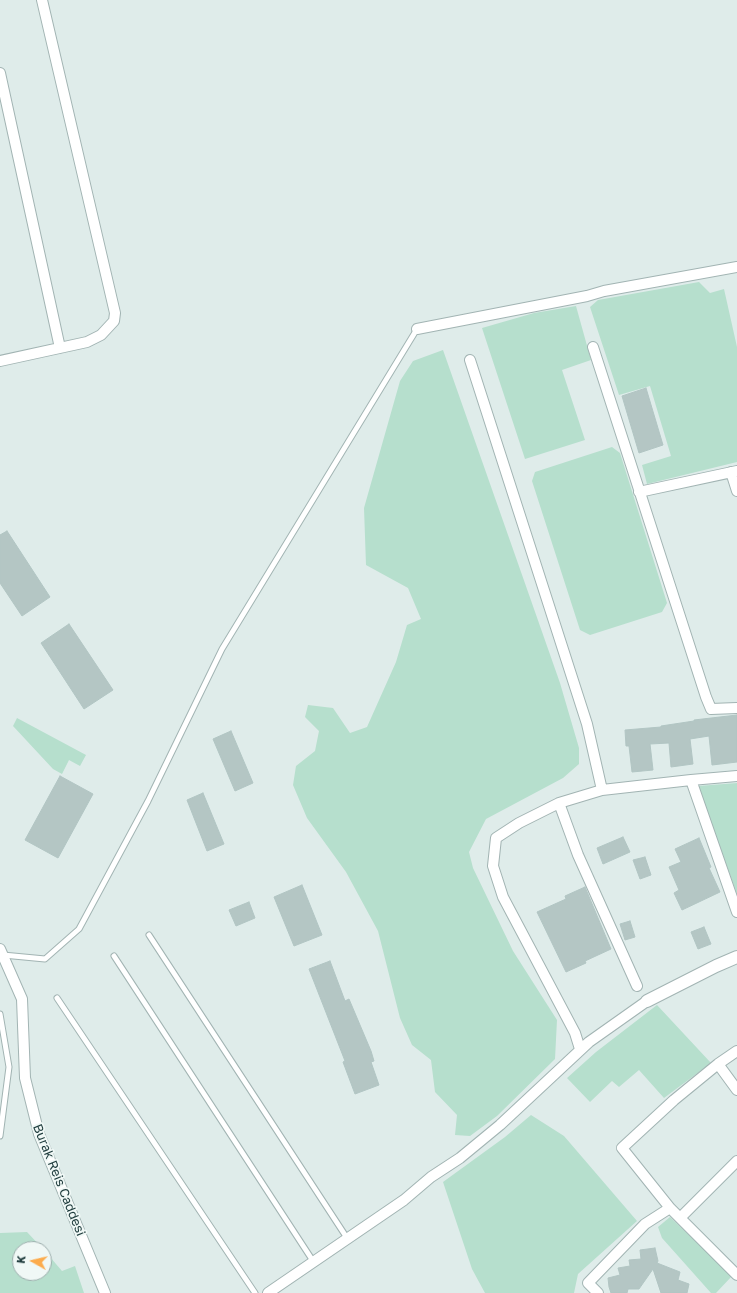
<!DOCTYPE html>
<style>
body{margin:0}
#map{position:relative;width:737px;height:1293px;overflow:hidden;background:#dfecea;font-family:"Golos Text",sans-serif}
canvas{display:block}
.north{position:absolute;left:12px;top:1241px;width:40px;height:40px;box-sizing:border-box;background:#f0f8f6;border:1px solid #9cadac;border-radius:50%;rotate:278deg;font-size:11px;font-weight:700;line-height:16px;text-align:center;color:#1f3c3d}
.north::after{content:'';display:block;margin:auto;width:14px;height:18px;background:#fcab4c;clip-path:polygon(50% 0,100% 100%,50% 72%,0 100%)}
</style>
<div id="map">
<canvas width="737" height="1293"></canvas>
<div class="north">K</div>
</div>
<script>
const context = document.querySelector('canvas').getContext('2d');
context.lineJoin = 'round';
function paint(path, color) {
  context.fillStyle = color;
  context.fill(path, 'evenodd');
}
function shape(rows) {
  const path = new Path2D();
  for (const r of rows) {
    path.moveTo(r[0], r[1]);
    for (let i = 2; i < r.length; i += 2) path.lineTo(r[i], r[i + 1]);
  }
  return path;
}
function strokePath(path, color, width, dash) {
  context.strokeStyle = color;
  context.lineWidth = width;
  context.lineCap = dash ? 'butt' : 'round';
  context.setLineDash(dash || []);
  context.stroke(path);
}
function label(font, color, halo, rows, align = 'center') {
  context.font = font + ' "Golos Text",sans-serif';
  context.lineWidth = 3.5;
  context.setLineDash([]);
  context.textBaseline = 'middle';
  context.strokeStyle = halo;
  context.fillStyle = color;
  for (const [text, x, y, turn = 0] of rows) {
    context.save();
    context.translate(x, y);
    context.rotate((+turn || 0) * Math.PI / 180);
    context.textAlign = isNaN(turn) ? turn : align;
    if (halo) context.strokeText(text, 0, 0);
    context.fillText(text, 0, 0);
    context.restore();
  }
}
const green = shape([
 [699,282,710,293,724,289,737,347,737,462,647,484,642,465,671,456,650,386,619,395,590,307,598,300],
 [576,306,591,360,562,370,585,440,525,459,482,328,534,313],
 [443,350,560,683,579,748,579,764,563,778,486,819,469,852,473,868,513,951,557,1020,555,1059,497,1116,470,1136,455,1135,457,1115,435,1092,431,1060,412,1045,400,1018,378,931,346,872,307,818,293,785,296,766,315,751,319,731,305,717,308,705,333,708,350,733,367,727,396,662,407,625,421,619,408,588,366,565,364,508,400,381,413,361],
 [612,447,620,453,667,603,662,612,590,635,580,630,532,481,535,472],
 [17,718,86,755,80,766,69,760,62,774,53,769,13,726],
 [737,783,737,894,698,786],
 [657,1005,711,1063,664,1098,639,1070,619,1087,612,1081,590,1102,567,1078,596,1052],
 [531,1115,564,1136,637,1221,578,1274,574,1293,485,1293,472,1269,443,1182,505,1137],
 [670,1217,732,1276,716,1293,711,1293,662,1238,658,1227],
 [27,1232,43,1249,20,1249,20,1273,44,1273,44,1250,62,1271,75,1266,84,1293,0,1293,0,1233]
]);
const building = shape([
 [646,388,663,445,639,453,622,396,646,388],
 [7,531,50,597,22,616,0,583,0,535,7,531],
 [69,624,113,690,84,709,41,643,69,624],
 [737,715,737,762,712,765,709,736,690,739,693,764,671,767,669,743,650,744,653,770,632,772,629,746,626,746,625,730,661,727,661,726,694,721,694,720,737,715],
 [231,731,253,783,235,791,213,739,231,731],
 [60,776,93,794,58,858,25,840,60,776],
 [203,793,224,844,207,851,187,800,203,793],
 [623,837,630,852,603,864,597,848,623,837],
 [699,838,711,867,709,868,720,892,682,910,674,893,679,890,669,867,681,862,675,849,699,838],
 [645,857,651,875,640,879,633,860,645,857],
 [302,885,322,935,294,946,274,897,302,885],
 [585,887,611,949,585,961,586,963,566,972,537,912,566,899,565,896,585,887],
 [249,902,255,918,236,926,229,910,249,902],
 [630,921,635,937,625,940,620,924,630,921],
 [704,927,711,944,698,949,691,932,704,927],
 [330,961,345,1001,349,999,371,1051,374,1061,371,1062,379,1085,355,1094,343,1062,345,1061,309,969,330,961],
 [655,1248,658,1261,657,1263,680,1272,678,1280,689,1284,687,1293,661,1293,653,1269,639,1289,628,1289,627,1293,611,1293,609,1287,608,1278,620,1275,618,1268,630,1266,629,1260,641,1259,640,1250,655,1248]
]);
const service = shape([
 [149,935,347,1238],
 [3,955,45,959,79,929,148,801,222,649,417,329],
 [114,956,313,1261],
 [57,998,255,1293],
 [0,1014,9,1067,0,1136]
]);
const minor = shape([
 [0,73,60,348],
 [417,329,587,296,604,291,737,267],
 [593,347,706,697,711,709,737,708],
 [470,360,587,724,602,790],
 [0,361,87,342,101,335,114,321,115,313,42,0],
 [731,472,737,491],
 [639,492,737,471],
 [737,776,691,780,737,912],
 [559,803,578,855,637,986],
 [0,949,22,999,25,1078,39,1134,105,1293],
 [580,1049,575,1033,503,897,493,866,496,838,519,823,559,803,602,790,691,780],
 [737,1051,718,1064,674,1100,622,1148,670,1208,737,1275],
 [718,1064,737,1090],
 [680,1218,737,1161],
 [268,1293,404,1200,431,1177,460,1158,500,1125,589,1042,647,1001],
 [598,1293,588,1283,645,1224,670,1208]
]);
const tertiary = shape([
 [647,1001,716,966,737,957]
]);
const streetNames = [
 ["Burak Reis Caddesi",59,1180,68]
];
paint(green, '#b6dfcd');
paint(building, '#b4c6c4');
strokePath(building, '#b1c5c3', 1);
strokePath(service, '#a2b4b3', 7);
strokePath(minor, '#a2b4b3', 12);
strokePath(tertiary, '#a2b4b3', 14);
strokePath(service, '#fff', 5);
strokePath(minor, '#fff', 10);
strokePath(tertiary, '#fff', 12);
label('13px', '#1f3c3d', '#f0f8f6', streetNames);
</script>
